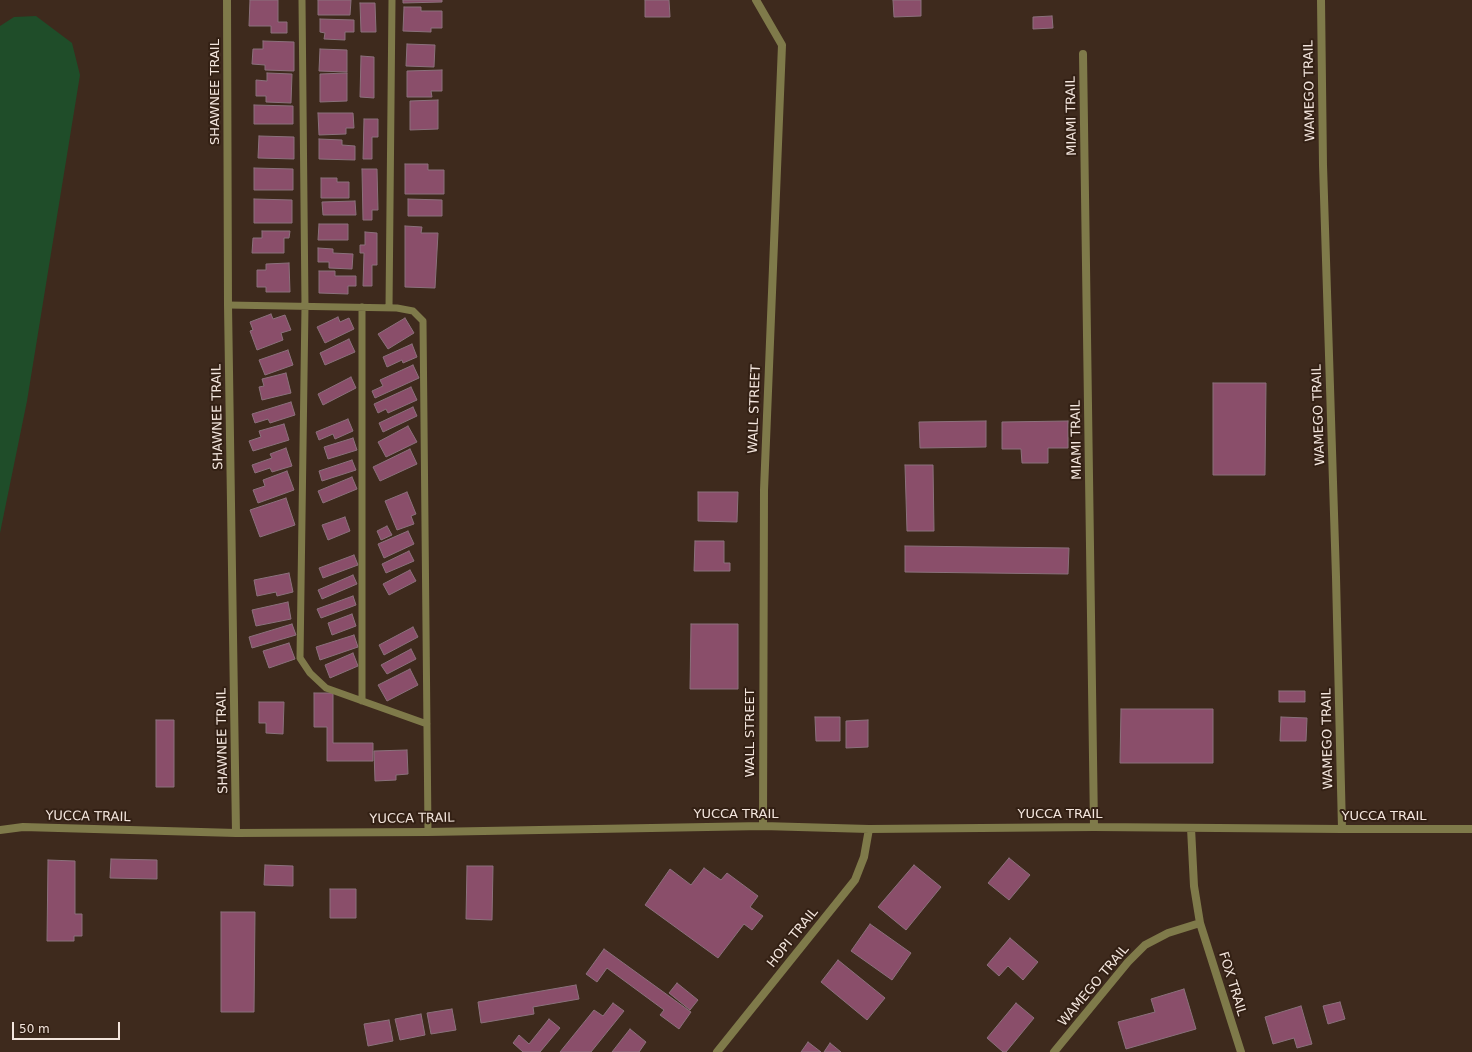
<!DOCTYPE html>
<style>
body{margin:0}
#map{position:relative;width:1472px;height:1052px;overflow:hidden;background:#3e2a1d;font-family:"DejaVu Sans",sans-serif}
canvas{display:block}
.scale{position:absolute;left:12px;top:1022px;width:108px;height:18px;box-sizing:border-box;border:2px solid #f3e5dd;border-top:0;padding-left:5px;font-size:12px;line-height:14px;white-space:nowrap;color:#f3e5dd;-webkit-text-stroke:3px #332014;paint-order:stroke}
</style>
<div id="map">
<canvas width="1472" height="1052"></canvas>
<div class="scale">50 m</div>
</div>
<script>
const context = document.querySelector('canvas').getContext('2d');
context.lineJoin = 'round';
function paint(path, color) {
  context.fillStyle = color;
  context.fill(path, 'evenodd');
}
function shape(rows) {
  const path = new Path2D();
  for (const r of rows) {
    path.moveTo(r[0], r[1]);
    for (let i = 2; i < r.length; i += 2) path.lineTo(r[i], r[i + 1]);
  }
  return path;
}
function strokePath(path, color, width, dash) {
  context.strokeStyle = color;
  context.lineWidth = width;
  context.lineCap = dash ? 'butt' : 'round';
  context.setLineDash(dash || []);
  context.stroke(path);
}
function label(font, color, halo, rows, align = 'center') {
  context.font = font + ' "DejaVu Sans",sans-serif';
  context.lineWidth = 4;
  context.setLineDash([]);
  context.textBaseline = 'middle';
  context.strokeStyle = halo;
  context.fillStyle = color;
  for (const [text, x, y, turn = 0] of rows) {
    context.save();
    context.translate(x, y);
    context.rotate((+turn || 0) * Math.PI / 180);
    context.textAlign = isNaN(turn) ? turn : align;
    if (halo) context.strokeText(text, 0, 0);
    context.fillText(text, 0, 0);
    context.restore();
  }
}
const green = shape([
 [36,16,72,43,80,75,27,401,0,533,0,26,14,17]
]);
const building = shape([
 [250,0,278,0,278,22,287,22,287,33,271,33,271,26,249,26,250,0],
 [318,0,351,0,350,15,318,15,318,0],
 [403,0,442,0,442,2,403,3,403,0],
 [645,0,669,0,670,17,645,17,645,0],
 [893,0,921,0,921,16,894,17,893,0],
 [360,3,375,3,376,32,361,32,360,3],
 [404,7,421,7,421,11,442,11,442,28,431,28,431,32,403,31,404,7],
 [1052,16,1053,28,1033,29,1033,17,1052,16],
 [320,19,354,20,354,32,345,32,345,40,324,39,325,33,320,32,320,19],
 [263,41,294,42,294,71,265,70,265,65,252,64,253,49,263,49,263,41],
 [407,44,435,45,434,67,406,66,407,44],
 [320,49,347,50,347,72,319,71,320,49],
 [361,56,374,57,374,98,360,97,361,56],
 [442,70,442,91,431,91,432,97,407,97,407,71,442,70],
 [267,73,292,74,291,103,266,102,266,96,256,96,256,80,267,81,267,73],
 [347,73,347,101,320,102,320,74,347,73],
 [438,100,438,129,410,130,410,101,438,100],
 [254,105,293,106,293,124,254,124,254,105],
 [318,113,353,113,354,128,346,128,346,134,319,135,318,113],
 [364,119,378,119,378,137,372,137,372,159,363,159,364,119],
 [259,136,294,137,294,159,258,158,259,136],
 [319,139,342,140,342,145,355,146,355,160,319,159,319,139],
 [405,164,428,164,428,170,444,170,444,194,405,194,405,164],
 [254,168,293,169,293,190,254,190,254,168],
 [362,169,377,169,378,210,372,210,372,220,363,220,362,169],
 [321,178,337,178,337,182,349,182,349,198,321,198,321,178],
 [254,199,292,200,292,223,254,223,254,199],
 [408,199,442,200,442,216,408,216,408,199],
 [355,201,356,215,323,215,322,202,355,201],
 [319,224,348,224,348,240,318,240,319,224],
 [405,226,422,227,421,233,438,233,435,288,405,287,405,226],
 [262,231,290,231,289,238,284,238,284,253,252,253,253,238,262,238,262,231],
 [365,232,377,233,377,265,372,265,372,286,363,286,364,253,360,253,360,245,365,245,365,232],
 [318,248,333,249,333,253,353,254,352,269,329,268,329,262,318,262,318,248],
 [289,263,290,292,266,292,266,287,257,287,257,270,266,270,266,264,289,263],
 [319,271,335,271,335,276,356,276,356,286,348,286,348,294,319,293,319,271],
 [271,314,273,319,285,315,291,330,281,333,283,340,257,350,250,331,253,330,250,322,271,314],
 [338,317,340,322,349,318,354,329,325,343,317,327,338,317],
 [405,318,414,333,388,349,378,334,405,318],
 [349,339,355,352,325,365,320,353,349,339],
 [412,344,417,357,403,363,402,360,387,367,383,357,412,344],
 [288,350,293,365,265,375,259,360,288,350],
 [413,365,419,378,375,398,372,391,383,386,380,380,413,365],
 [286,373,291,393,262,400,259,387,264,386,262,379,286,373],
 [351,377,356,388,323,405,318,394,351,377],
 [1213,383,1266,383,1265,475,1213,475,1213,383],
 [411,387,417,400,388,413,386,409,378,413,374,404,411,387],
 [291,402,295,415,270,423,268,419,255,423,252,414,291,402],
 [413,407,417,416,383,432,379,423,413,407],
 [348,419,353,431,335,439,333,434,319,440,316,432,348,419],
 [986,421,986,447,920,448,919,422,986,421],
 [1068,421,1068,448,1048,448,1048,463,1022,463,1021,449,1002,449,1002,422,1068,421],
 [284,424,289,440,253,451,249,441,261,437,259,431,284,424],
 [408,426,417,442,386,457,378,442,408,426],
 [353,438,357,450,328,459,324,447,353,438],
 [286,448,292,466,272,472,270,468,255,473,252,465,272,458,270,454,286,448],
 [410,449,417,464,380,481,373,467,410,449],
 [352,460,356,470,322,481,319,471,352,460],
 [905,465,933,465,934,531,907,531,905,465],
 [287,471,294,490,258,503,253,490,265,486,263,480,287,471],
 [352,477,357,489,323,503,318,491,352,477],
 [407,492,416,514,411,516,414,524,397,530,385,501,407,492],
 [698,492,738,492,737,522,698,521,698,492],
 [286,498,295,525,260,537,250,510,286,498],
 [345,517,350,531,328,540,322,525,345,517],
 [387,526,392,535,381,540,377,531,387,526],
 [408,531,414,544,384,558,378,544,408,531],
 [695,541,724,541,724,563,730,563,730,571,694,571,695,541],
 [905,546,1069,548,1068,574,905,572,905,546],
 [409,551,414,561,386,573,382,564,409,551],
 [354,555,358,565,323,578,319,568,354,555],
 [410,570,416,581,389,595,383,584,410,570],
 [289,573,293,592,277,596,276,592,257,596,254,580,289,573],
 [353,575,357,584,322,599,318,590,353,575],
 [353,596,356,605,321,618,317,609,353,596],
 [288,602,291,619,256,626,252,610,288,602],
 [352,614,356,626,332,635,328,623,352,614],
 [292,624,296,635,252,648,249,637,292,624],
 [691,624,738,624,738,689,690,689,691,624],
 [413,627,418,637,384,655,379,645,413,627],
 [354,635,358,647,320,660,316,647,354,635],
 [289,643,295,659,269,668,263,651,289,643],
 [411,649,416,659,387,674,381,665,411,649],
 [353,653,358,666,330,678,325,665,353,653],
 [410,669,418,685,387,701,378,685,410,669],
 [1279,691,1305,691,1305,702,1279,702,1279,691],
 [314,693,333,693,333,743,373,743,373,761,327,761,327,727,314,727,314,693],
 [259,702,284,702,283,734,266,733,266,723,259,723,259,702],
 [1121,709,1213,709,1213,763,1120,763,1121,709],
 [815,717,840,717,840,741,816,741,815,717],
 [1281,717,1307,718,1306,741,1280,741,1281,717],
 [156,720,174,720,174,787,156,787,156,720],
 [868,720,868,747,846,748,846,721,868,720],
 [407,750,408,774,396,775,396,780,375,781,374,751,407,750],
 [1009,858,1030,875,1009,900,988,883,1009,858],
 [111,859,157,860,157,879,110,878,111,859],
 [48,860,75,861,75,914,82,914,82,936,74,936,74,941,47,941,48,860],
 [265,865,293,866,293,886,264,885,265,865],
 [914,865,941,887,906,930,878,907,914,865],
 [467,866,493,866,492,920,466,919,467,866],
 [704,868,721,880,727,873,758,896,750,907,763,916,752,930,744,924,718,958,645,905,670,869,691,885,704,868],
 [330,889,356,889,356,918,330,918,330,889],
 [221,912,255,912,254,1012,221,1012,221,912],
 [870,924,911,953,892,980,851,951,870,924],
 [1010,938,1038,962,1023,980,1008,966,999,976,987,965,1010,938],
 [604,949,691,1012,679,1029,660,1015,664,1010,607,968,597,982,586,974,604,949],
 [838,960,885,998,867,1020,821,982,838,960],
 [677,983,698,1000,690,1010,669,993,677,983],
 [576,985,579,999,533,1007,534,1014,481,1023,478,1002,576,985],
 [1184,989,1196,1029,1126,1049,1118,1022,1155,1012,1151,999,1184,989],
 [1340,1002,1345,1019,1328,1024,1323,1006,1340,1002],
 [613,1003,624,1011,591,1052,560,1052,594,1010,603,1016,613,1003],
 [1016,1003,1034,1018,1006,1052,1003,1052,987,1038,1016,1003],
 [1301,1006,1312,1044,1297,1048,1294,1038,1273,1044,1265,1017,1301,1006],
 [452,1009,456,1030,431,1034,427,1013,452,1009],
 [421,1014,425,1035,400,1040,395,1019,421,1014],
 [549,1019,560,1028,540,1052,523,1052,513,1043,519,1035,529,1044,549,1019],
 [389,1020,393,1041,368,1046,364,1024,389,1020],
 [630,1029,646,1042,639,1052,612,1052,630,1029],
 [808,1042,821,1052,801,1052,808,1042],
 [830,1043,841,1052,824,1052,830,1043]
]);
const service = shape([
 [302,0,305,306,300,658,310,673,326,688,427,724],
 [228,305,397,308,413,311,423,321,428,832],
 [389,308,392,0],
 [362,701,362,307]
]);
const minor = shape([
 [227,0,228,305,236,833],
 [756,0,782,45,764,490,763,826],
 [1321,0,1323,165,1336,577,1342,829],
 [1083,54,1094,827],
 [0,830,23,827,236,833,428,832,763,826,869,829,1094,827,1342,829,1472,829],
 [1200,923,1241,1052],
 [717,1052,855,880,864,857,869,829],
 [1054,1052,1128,962,1145,945,1168,933,1200,923,1194,886,1191,828]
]);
const streetNames = [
 ["WAMEGO TRAIL",1310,91,-91],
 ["SHAWNEE TRAIL",216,92,-90],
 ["MIAMI TRAIL",1072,116,-91],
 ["WALL STREET",755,409,-88],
 ["WAMEGO TRAIL",1319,415,-92],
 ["SHAWNEE TRAIL",218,417,-91],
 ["MIAMI TRAIL",1077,440,-91],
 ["WALL STREET",751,733,-90],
 ["WAMEGO TRAIL",1328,739,-91],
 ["SHAWNEE TRAIL",223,741,-91],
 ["YUCCA TRAIL",736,815],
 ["YUCCA TRAIL",1060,815],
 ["YUCCA TRAIL",88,817,1],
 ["YUCCA TRAIL",1384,817],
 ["YUCCA TRAIL",412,819,-1],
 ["HOPI TRAIL",793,938,-51],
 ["FOX TRAIL",1232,984,73],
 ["WAMEGO TRAIL",1094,986,-50]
];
paint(green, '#1f4d29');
paint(building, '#8a4e6a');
strokePath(building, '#8b717c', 1);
strokePath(service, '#7f7a4a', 7);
strokePath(minor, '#7f7a4a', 8);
label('13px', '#f3e5dd', '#332014', streetNames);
</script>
